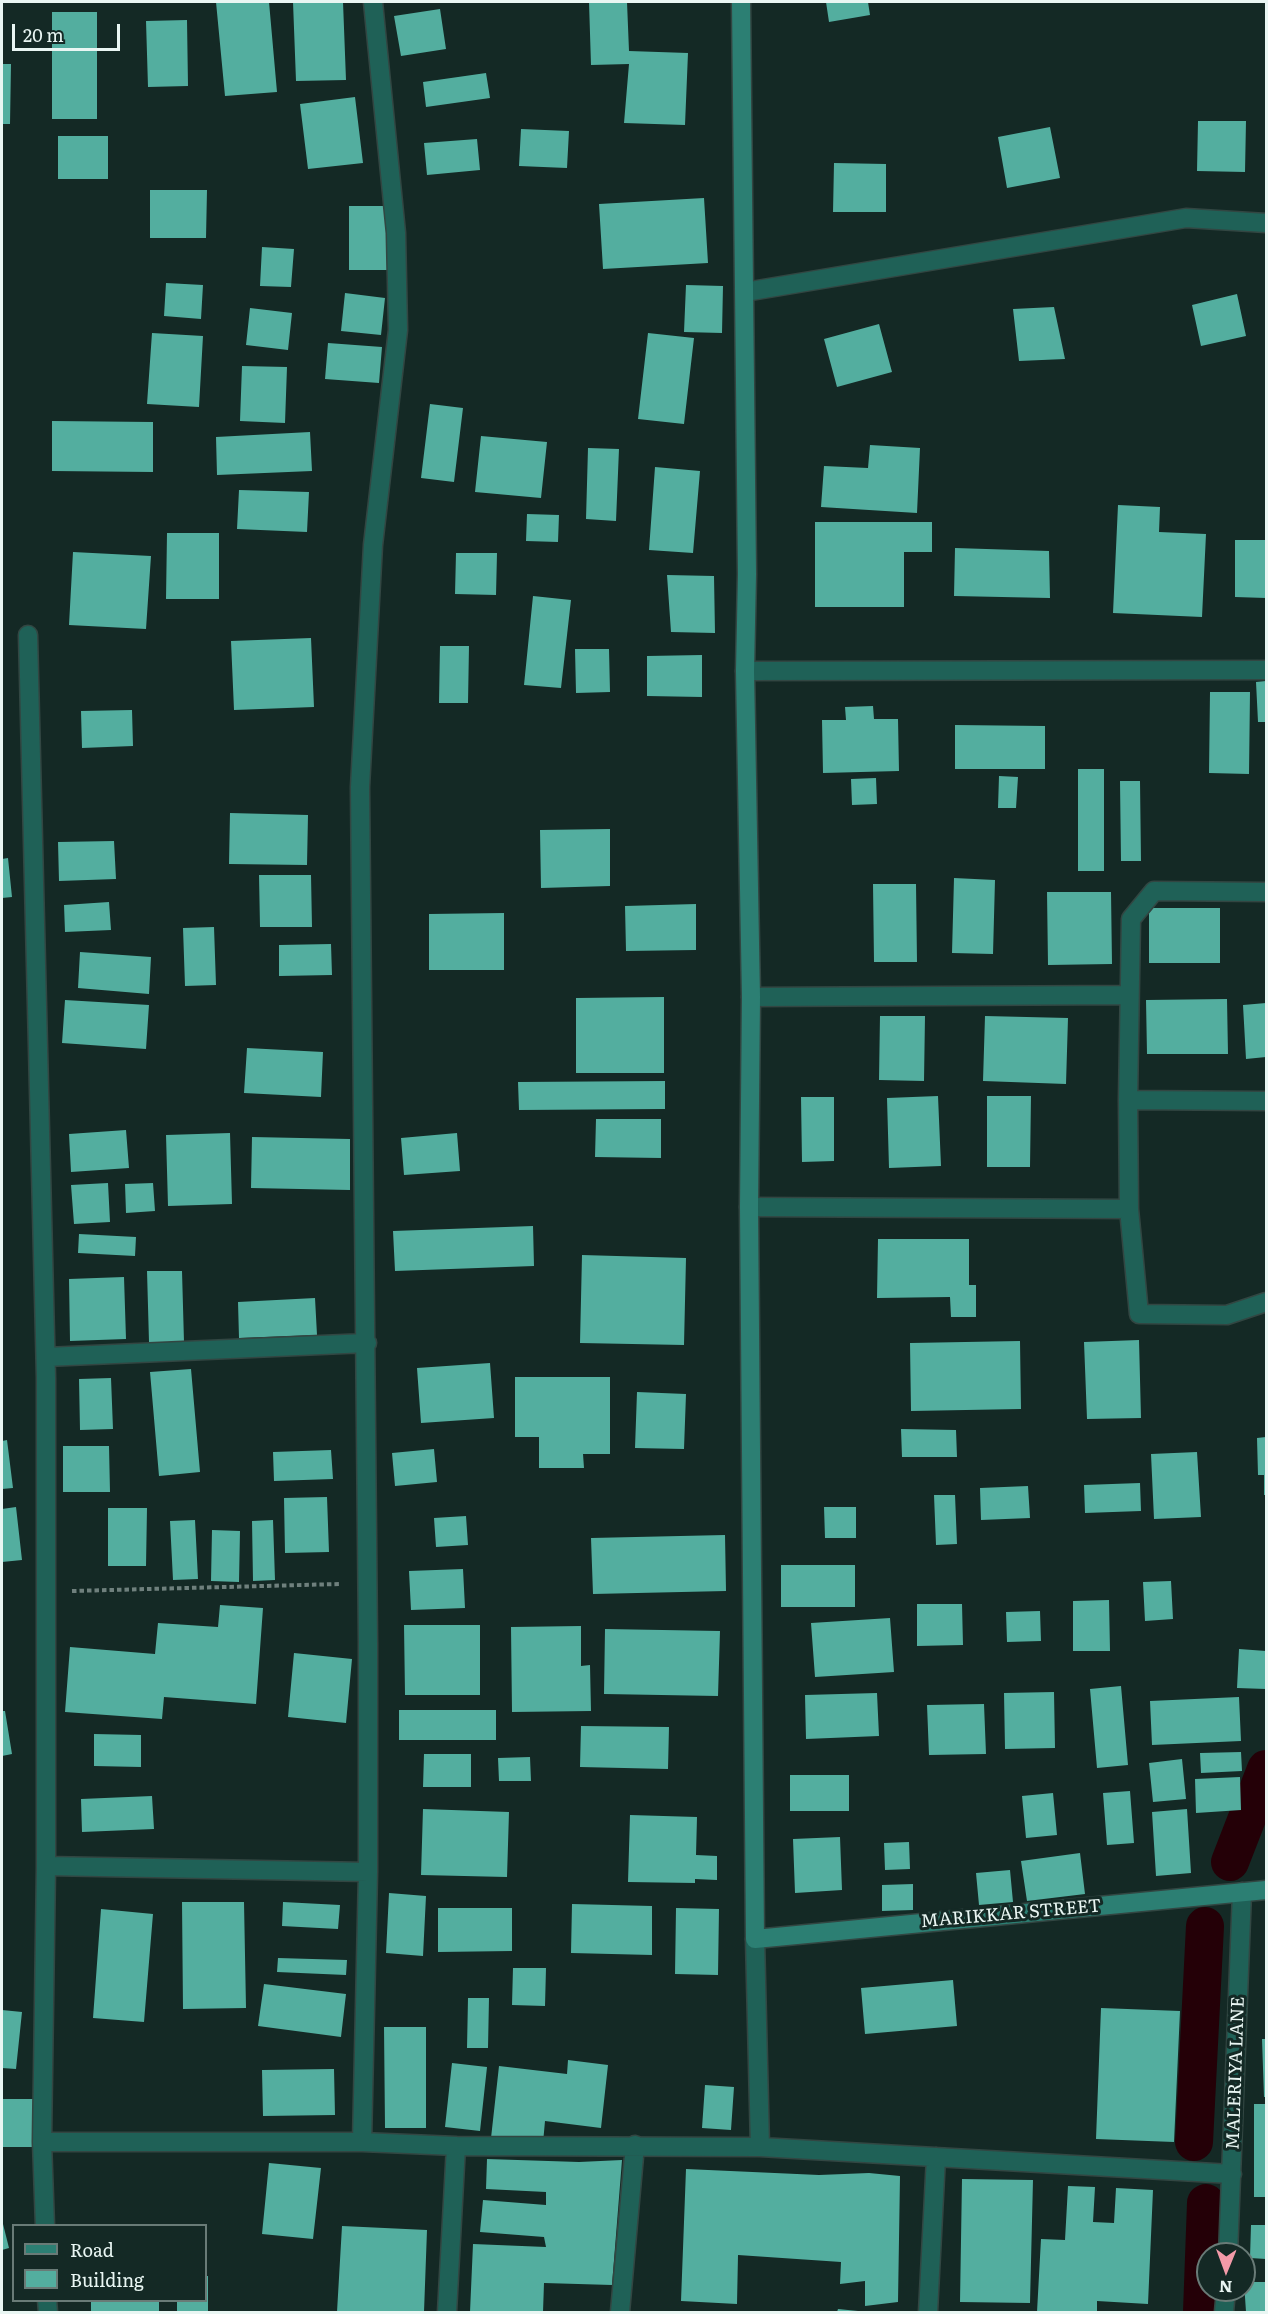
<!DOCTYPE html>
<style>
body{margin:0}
#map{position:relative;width:1268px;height:2314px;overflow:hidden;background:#142925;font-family:Literata,serif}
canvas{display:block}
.frame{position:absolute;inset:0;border:3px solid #e9f6f3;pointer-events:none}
.legend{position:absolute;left:12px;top:2224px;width:195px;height:78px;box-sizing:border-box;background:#142925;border:2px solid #697b77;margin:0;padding:8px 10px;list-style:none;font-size:18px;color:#e9f6f3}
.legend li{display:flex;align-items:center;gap:12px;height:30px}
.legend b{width:30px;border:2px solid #697b77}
.north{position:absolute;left:1196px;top:2242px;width:60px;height:60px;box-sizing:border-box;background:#142925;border:2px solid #697b77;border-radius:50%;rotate:181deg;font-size:16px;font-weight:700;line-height:24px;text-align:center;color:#e9f6f3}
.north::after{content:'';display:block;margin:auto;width:21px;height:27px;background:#f39aa8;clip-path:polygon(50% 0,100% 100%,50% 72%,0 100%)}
.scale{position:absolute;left:12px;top:24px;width:108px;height:27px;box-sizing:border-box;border:3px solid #e9f6f3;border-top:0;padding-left:8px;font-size:18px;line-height:21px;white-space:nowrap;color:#e9f6f3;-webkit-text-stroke:4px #142925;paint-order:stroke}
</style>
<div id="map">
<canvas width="1268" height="2314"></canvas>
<div class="frame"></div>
<ul class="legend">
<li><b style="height:8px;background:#2c7f73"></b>Road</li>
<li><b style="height:16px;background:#53ae9f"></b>Building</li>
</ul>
<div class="north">N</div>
<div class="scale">20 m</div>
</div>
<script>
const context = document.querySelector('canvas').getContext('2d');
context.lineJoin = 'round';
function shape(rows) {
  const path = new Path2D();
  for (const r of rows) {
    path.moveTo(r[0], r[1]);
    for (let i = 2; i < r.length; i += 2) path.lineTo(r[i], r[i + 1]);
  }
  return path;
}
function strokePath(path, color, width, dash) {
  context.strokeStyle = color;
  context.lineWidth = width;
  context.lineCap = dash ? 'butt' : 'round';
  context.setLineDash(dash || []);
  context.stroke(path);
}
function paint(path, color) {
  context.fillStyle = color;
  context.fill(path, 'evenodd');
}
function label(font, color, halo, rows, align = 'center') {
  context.font = font + ' Literata,serif';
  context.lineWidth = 6;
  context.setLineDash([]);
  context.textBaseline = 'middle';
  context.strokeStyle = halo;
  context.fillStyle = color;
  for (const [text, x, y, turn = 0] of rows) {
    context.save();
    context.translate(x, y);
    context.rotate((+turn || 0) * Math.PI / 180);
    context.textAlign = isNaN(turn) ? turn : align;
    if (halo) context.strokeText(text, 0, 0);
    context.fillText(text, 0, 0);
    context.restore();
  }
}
const canal = shape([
 [1230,1862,1266,1769],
 [1194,2142,1205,1926],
 [1202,2312,1206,2203]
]);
const building = shape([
 [216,2,269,2,277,92,225,96],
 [293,2,343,2,346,80,296,81],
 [589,2,627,2,629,51,688,53,685,125,624,123,629,64,591,65],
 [826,2,868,2,870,15,829,22],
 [440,9,446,49,401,56,394,16],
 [52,12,97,12,97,119,52,119],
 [187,20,188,86,148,87,146,21],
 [2,64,11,64,10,124,2,124],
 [486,73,490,98,426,107,423,82],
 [355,97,363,163,308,169,300,104],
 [1198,121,1246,121,1245,172,1197,171],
 [1050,127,1060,178,1007,188,998,137],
 [521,129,569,131,567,168,519,166],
 [58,136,108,136,108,179,58,179],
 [477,139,480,170,427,175,424,143],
 [834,163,886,164,886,212,833,212],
 [150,190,207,190,206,238,150,238],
 [704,198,708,263,603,269,599,204],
 [349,206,390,206,390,270,349,270],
 [262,247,294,249,291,287,260,286],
 [166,283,203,285,201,319,164,316],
 [686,285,723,286,722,333,684,332],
 [345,293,385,298,381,335,341,331],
 [1237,294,1246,336,1201,346,1192,305],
 [1054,307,1065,359,1019,361,1013,309],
 [250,308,292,313,288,350,246,345],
 [879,324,892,372,837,387,824,339],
 [152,333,203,336,199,407,147,404],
 [648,333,694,338,684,424,638,419],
 [328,343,382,347,379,383,325,379],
 [242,366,287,367,285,423,240,421],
 [430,404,463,408,454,482,421,478],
 [52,421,153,422,153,472,52,471],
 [310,432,312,471,217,475,216,437],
 [481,436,547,442,541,498,475,492],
 [870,445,920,448,917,513,821,507,824,466,868,468],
 [588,448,619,449,616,521,586,519],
 [655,467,700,471,693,553,649,550],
 [239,490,309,492,307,532,237,529],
 [1118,505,1160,507,1159,532,1206,534,1202,617,1113,613],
 [527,514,559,515,558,542,526,541],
 [815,522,932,522,932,552,904,552,904,607,815,607],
 [167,533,219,533,219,599,166,599],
 [1235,540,1266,540,1266,598,1235,597],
 [955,548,1049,551,1050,598,954,596],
 [73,552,151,556,146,629,69,625],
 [456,553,497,553,496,595,455,594],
 [667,575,714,576,715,633,671,632],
 [533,596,571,600,561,688,524,685],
 [311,638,314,707,234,710,231,641],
 [440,646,469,646,468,703,439,703],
 [575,649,609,649,610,692,576,693],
 [702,655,702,697,647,696,647,656],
 [1266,681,1266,722,1258,722,1256,682],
 [1210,692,1250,692,1249,774,1209,773],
 [873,706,874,719,898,719,899,771,823,773,822,720,846,720,845,707],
 [132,710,133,746,82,748,81,711],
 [955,725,1045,726,1045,769,955,769],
 [1078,769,1104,769,1104,871,1078,871],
 [999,776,1018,777,1016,808,998,808],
 [876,778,877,804,852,805,851,779],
 [1120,781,1140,781,1141,861,1121,861],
 [230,813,308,815,307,865,229,864],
 [610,829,610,886,541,888,540,830],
 [114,841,116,879,59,881,58,842],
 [8,858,12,897,2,898,2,859],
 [259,875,311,875,312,927,260,927],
 [954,878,995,880,993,954,952,953],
 [873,884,916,884,917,962,874,962],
 [1047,892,1111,892,1112,964,1048,965],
 [109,902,111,930,65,932,64,905],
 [696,904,696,950,626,951,625,906],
 [1149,908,1220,908,1220,963,1149,963],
 [504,913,504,970,429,970,429,914],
 [214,927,216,985,185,986,183,928],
 [331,944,332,975,279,976,279,945],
 [80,952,151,957,149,994,78,988],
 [664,997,664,1073,576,1073,576,998],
 [1227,999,1228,1054,1147,1054,1146,1000],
 [65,1000,149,1005,146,1049,62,1043],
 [1266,1003,1266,1057,1246,1059,1243,1005],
 [880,1016,925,1016,924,1081,879,1080],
 [985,1016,1068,1018,1066,1084,983,1081],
 [247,1048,323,1052,321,1097,244,1093],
 [665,1081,665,1109,519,1110,518,1082],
 [938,1096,941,1166,889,1168,887,1098],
 [987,1096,1031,1096,1030,1167,987,1167],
 [801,1097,834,1097,834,1161,802,1162],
 [596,1119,661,1119,661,1158,595,1157],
 [126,1130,129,1168,71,1172,69,1134],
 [230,1133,232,1204,168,1206,166,1135],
 [457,1133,460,1171,404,1175,401,1138],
 [252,1137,350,1139,350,1190,251,1188],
 [108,1183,110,1222,74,1224,71,1185],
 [153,1183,155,1211,126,1213,125,1184],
 [533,1226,534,1266,395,1271,393,1231],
 [79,1234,136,1237,135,1256,78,1253],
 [878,1239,969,1239,969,1285,976,1285,976,1317,951,1317,950,1297,877,1298],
 [582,1255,686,1258,684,1345,580,1343],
 [147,1271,182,1271,184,1342,149,1342],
 [124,1277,126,1339,70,1341,69,1279],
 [315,1298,317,1335,239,1338,238,1302],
 [1139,1340,1141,1418,1087,1419,1084,1342],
 [1020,1341,1021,1409,911,1411,910,1343],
 [490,1363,494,1418,421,1423,417,1368],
 [191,1369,200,1472,159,1476,150,1372],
 [515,1377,610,1377,610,1454,583,1454,584,1468,539,1468,539,1437,515,1437],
 [111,1378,113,1429,80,1430,79,1379],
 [637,1392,686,1394,684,1449,635,1448],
 [901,1429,956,1430,957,1457,902,1457],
 [1266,1437,1266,1495,1264,1495,1264,1475,1258,1475,1257,1438],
 [7,1440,13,1488,2,1489,2,1441],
 [63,1446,109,1446,110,1492,63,1492],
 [434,1449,437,1482,395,1486,392,1453],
 [331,1450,333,1479,274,1481,273,1452],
 [1197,1452,1201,1517,1154,1519,1151,1454],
 [1140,1483,1141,1511,1085,1513,1084,1485],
 [1028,1486,1030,1518,981,1520,980,1488],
 [934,1495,955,1495,957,1544,936,1545],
 [327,1497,329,1552,285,1553,284,1498],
 [16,1507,22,1560,2,1562,2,1509],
 [824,1507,856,1507,856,1538,825,1538],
 [108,1508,147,1508,146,1566,108,1566],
 [466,1516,468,1545,436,1547,434,1518],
 [195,1520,198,1579,173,1580,170,1521],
 [273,1520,275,1580,253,1581,252,1521],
 [212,1530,240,1531,239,1582,211,1581],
 [725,1535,726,1591,593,1594,591,1538],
 [781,1565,855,1565,855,1607,781,1607],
 [463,1569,465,1608,411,1610,409,1571],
 [1171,1581,1173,1619,1145,1621,1143,1582],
 [1109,1600,1110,1651,1073,1651,1073,1601],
 [917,1604,962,1604,963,1645,917,1646],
 [220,1605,263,1608,256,1704,164,1697,162,1719,65,1712,70,1647,155,1654,158,1623,218,1627],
 [1040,1611,1041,1641,1007,1642,1006,1612],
 [890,1618,894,1672,815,1677,811,1623],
 [404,1625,480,1625,480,1695,405,1695],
 [581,1626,581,1666,590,1665,591,1711,512,1712,511,1627],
 [605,1629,720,1631,718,1696,604,1694],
 [1239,1649,1266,1651,1266,1689,1237,1688],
 [294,1653,352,1659,346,1723,288,1717],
 [1121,1686,1128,1765,1097,1768,1090,1689],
 [1054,1692,1055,1748,1005,1749,1004,1693],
 [877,1693,879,1736,806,1739,805,1695],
 [1239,1697,1241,1741,1152,1745,1150,1701],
 [984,1704,986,1754,929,1755,927,1705],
 [399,1710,496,1710,496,1740,399,1740],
 [2,1711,5,1711,12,1754,2,1756],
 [581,1726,669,1727,668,1769,580,1767],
 [94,1734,141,1735,141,1767,94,1766],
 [1241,1752,1242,1771,1201,1773,1200,1753],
 [424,1754,471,1754,471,1787,423,1787],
 [530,1757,531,1781,499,1781,498,1758],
 [1182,1759,1186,1799,1153,1802,1149,1763],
 [790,1775,849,1775,849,1811,790,1811],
 [1240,1777,1241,1810,1196,1813,1195,1779],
 [1130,1791,1134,1843,1107,1845,1103,1793],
 [1053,1793,1057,1835,1026,1838,1022,1796],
 [152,1796,154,1829,82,1832,81,1799],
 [423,1809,509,1812,507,1877,421,1875],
 [1187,1809,1191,1873,1156,1876,1152,1812],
 [630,1815,697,1817,696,1855,717,1856,717,1880,695,1879,695,1883,628,1882],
 [840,1837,842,1890,795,1893,793,1839],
 [909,1842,910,1869,885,1870,884,1843],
 [1080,1853,1085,1894,1027,1901,1021,1861],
 [1010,1870,1013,1902,979,1905,976,1873],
 [913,1884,913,1910,882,1911,882,1885],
 [389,1893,426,1896,423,1956,386,1953],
 [182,1902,244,1902,246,2008,183,2009],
 [283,1902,340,1905,338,1929,282,1926],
 [572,1904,652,1906,652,1955,571,1953],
 [438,1908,512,1908,512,1951,438,1952],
 [676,1908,719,1909,718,1975,675,1974],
 [101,1909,153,1914,144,2022,93,2018],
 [278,1958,347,1960,346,1975,277,1972],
 [513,1968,546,1968,545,2006,512,2005],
 [953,1980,957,2026,865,2034,861,1988],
 [264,1984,346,1994,341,2037,258,2026],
 [468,1998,489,1998,488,2048,467,2048],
 [1101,2008,1180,2011,1174,2142,1096,2139],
 [2,2010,22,2012,16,2069,2,2068],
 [384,2027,426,2027,426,2128,385,2128],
 [1262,2039,1266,2039,1266,2097,1264,2097],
 [568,2060,608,2065,601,2128,545,2121,543,2143,491,2138,499,2066,567,2074],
 [452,2063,487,2067,480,2131,445,2127],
 [334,2069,335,2115,263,2116,262,2070],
 [705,2085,734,2087,731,2130,702,2128],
 [2,2099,35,2099,36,2147,2,2147],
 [1254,2104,1266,2104,1266,2197,1254,2197],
 [487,2159,579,2162,622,2160,612,2285,544,2283,543,2312,470,2312,473,2244,546,2247,544,2237,480,2232,483,2200,546,2205,546,2192,486,2189],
 [269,2163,321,2168,313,2239,262,2234],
 [686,2169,819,2175,869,2173,900,2176,898,2302,865,2306,865,2281,840,2284,841,2262,738,2255,737,2304,681,2301],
 [962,2179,1033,2180,1030,2303,960,2302],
 [1068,2186,1095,2187,1093,2222,1114,2223,1116,2188,1153,2190,1148,2304,1097,2301,1097,2312,1037,2312,1041,2239,1065,2240],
 [2,2220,9,2248,2,2250],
 [1251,2225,1266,2225,1266,2259,1250,2258],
 [342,2226,427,2230,424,2312,337,2312],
 [206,2276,208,2276,208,2312,177,2312,177,2301,206,2301],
 [1244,2282,1266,2282,1266,2312,1246,2312],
 [91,2301,159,2301,159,2312,91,2312],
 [838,2309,858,2311,858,2312,837,2312]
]);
const path = shape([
 [72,1591,340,1584]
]);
const lane = shape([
 [745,292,1186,218,1266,223]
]);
const street = shape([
 [28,635,46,1378,46,1866,42,2142,45,2226],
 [745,671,1266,670],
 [1266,892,1154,891,1131,919,1128,1100,1129,1209,1139,1314,1227,1315,1266,1302],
 [751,997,1129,995],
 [1128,1100,1266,1101],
 [749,1207,1129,1209],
 [46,1357,367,1343],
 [46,1866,368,1872],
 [755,1939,760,2147],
 [42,2142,362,2142,456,2146,760,2147,1232,2174],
 [362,2142,368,1872,368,1643,360,787,373,545,398,330,396,233,373,2],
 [1228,2254,1242,1892],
 [47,2300,48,2312],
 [447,2312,456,2146],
 [620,2312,635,2145],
 [928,2312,936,2157],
 [1224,2312,1226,2290]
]);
const secondary = shape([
 [741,2,747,574,745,671,751,997,749,1207,755,1939,1266,1890]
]);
const streetNames = [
 ["MARIKKAR STREET",1011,1914,-5],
 ["MALERIYA LANE",1236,2073,-88]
];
strokePath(canal, '#240007', 38);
paint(building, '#53ae9f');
strokePath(lane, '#324642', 21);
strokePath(street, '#324642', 21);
strokePath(secondary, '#324642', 21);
strokePath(path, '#6f807d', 4, [4.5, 3]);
strokePath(lane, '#1f6157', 18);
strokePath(street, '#1f6157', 18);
strokePath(secondary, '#2c7f73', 18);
label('18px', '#e9f6f3', '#142925', streetNames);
</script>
